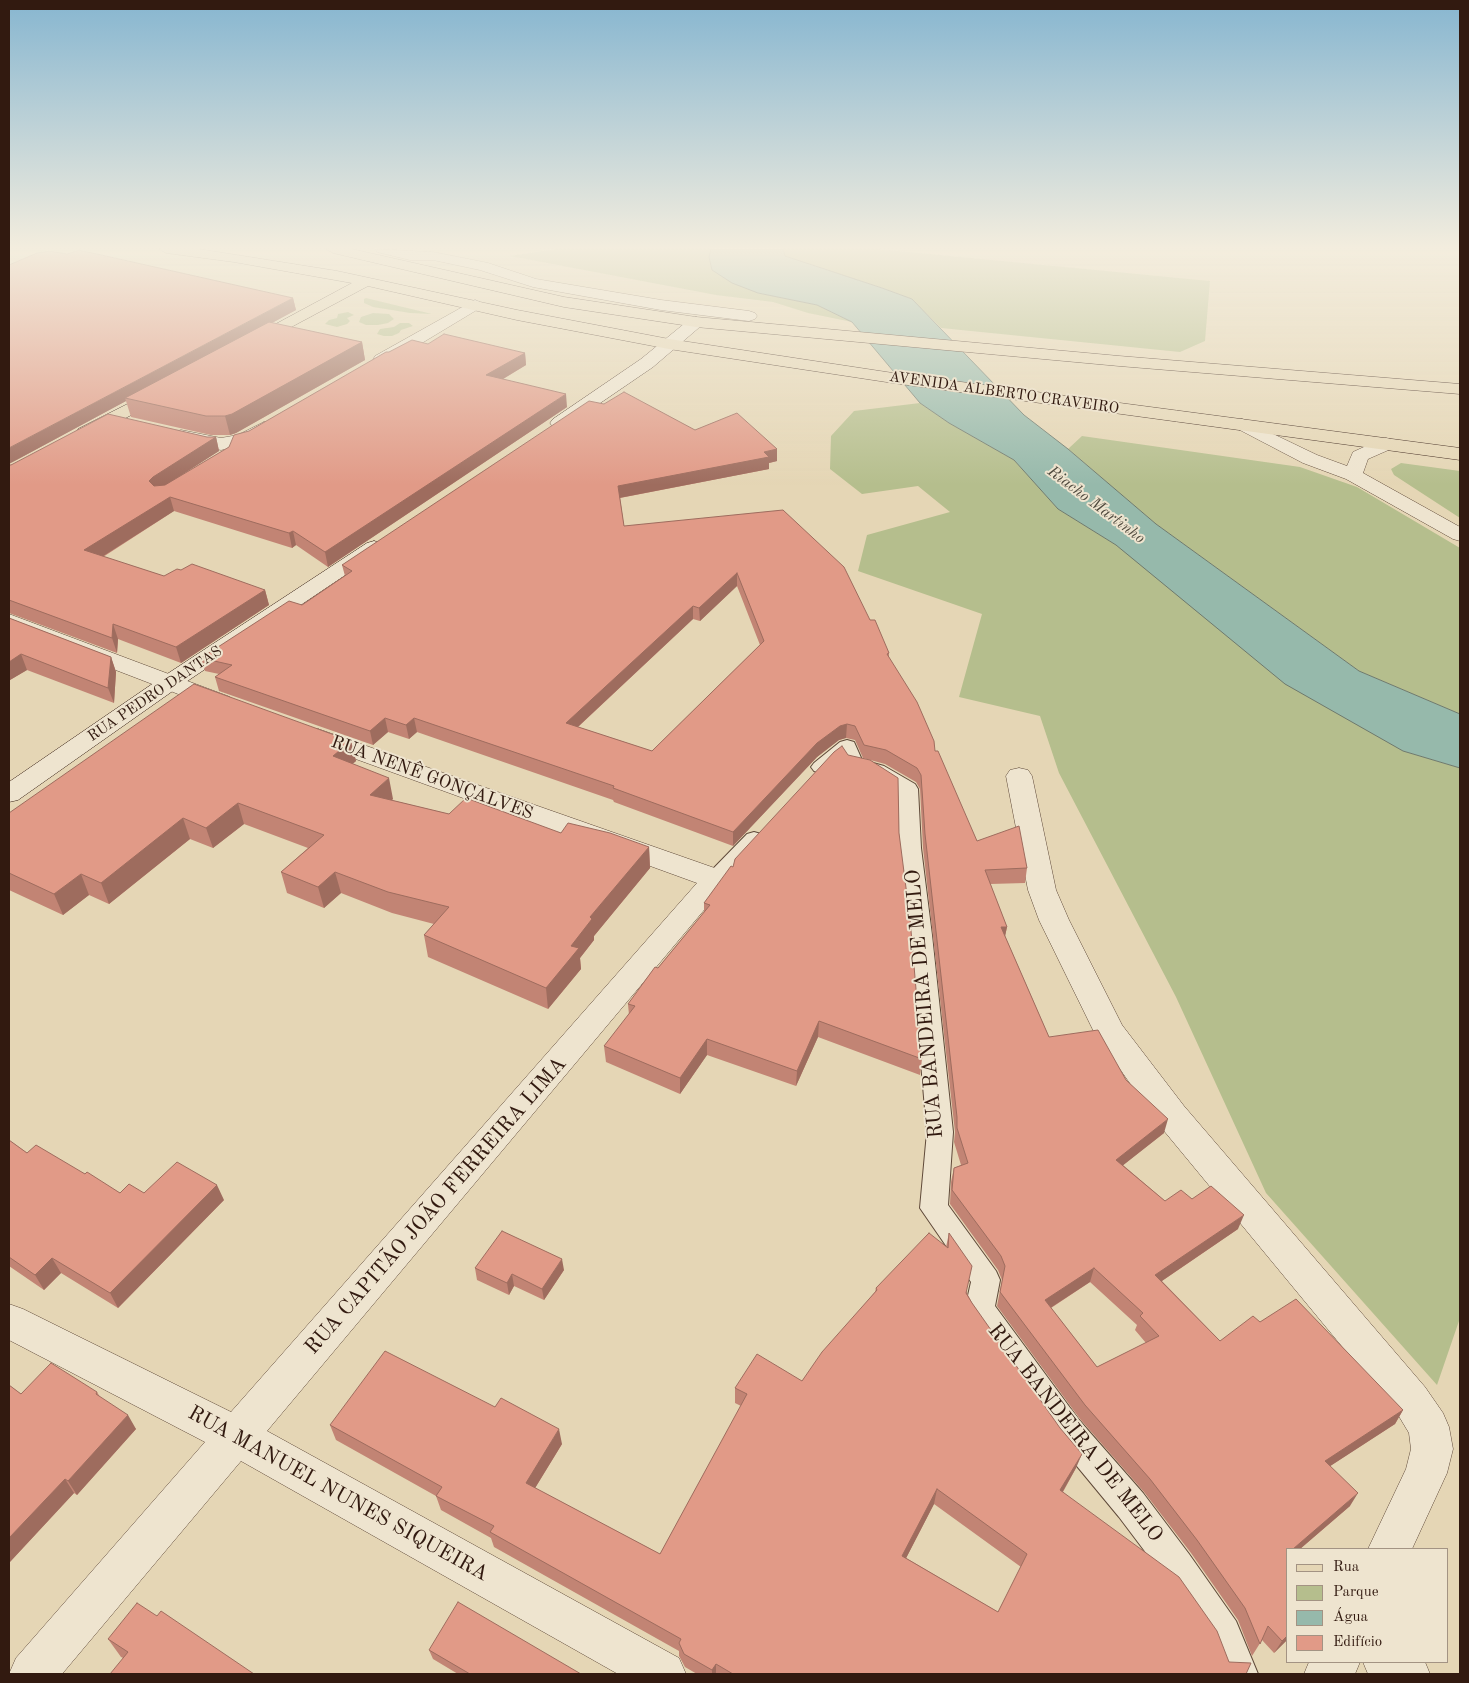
<!DOCTYPE html>
<meta charset="utf-8">
<style>
body{margin:0}
#map{position:relative;width:1469px;height:1683px;overflow:hidden;background:#e5d6b5;font-family:"Old Standard TT",serif}
canvas{display:block}
.frame{position:absolute;inset:0;border:10px solid #321a10;pointer-events:none}
.legend{position:absolute;left:1286px;top:1548px;width:162px;height:115px;box-sizing:border-box;background:#eee4cf;border:1px solid #a39383;margin:0;padding:6px 9px;list-style:none;font-size:15px;color:#321a10}
.legend li{display:flex;align-items:center;gap:10px;height:25px}
.legend b{width:25px;border:1px solid #a39383}
</style>
<div id="map">
<canvas width="1469" height="1683"></canvas>
<div class="frame"></div>
<ul class="legend">
<li><b style="height:6px;background:#e5d6b5"></b>Rua</li>
<li><b style="height:14px;background:#b5be8d"></b>Parque</li>
<li><b style="height:14px;background:#96b9ab"></b>Água</li>
<li><b style="height:14px;background:#e19a87"></b>Edifício</li>
</ul>
</div>
<script>
const context = document.querySelector('canvas').getContext('2d');
context.lineJoin = 'round';
function paint(path, color) {
  context.fillStyle = color;
  context.fill(path, 'evenodd');
}
function shape(rows) {
  const path = new Path2D();
  for (const r of rows) {
    path.moveTo(r[0], r[1]);
    for (let i = 2; i < r.length; i += 2) path.lineTo(r[i], r[i + 1]);
  }
  return path;
}
function strokePath(path, color, width, dash) {
  context.strokeStyle = color;
  context.lineWidth = width;
  context.lineCap = dash ? 'butt' : 'round';
  context.setLineDash(dash || []);
  context.stroke(path);
}
function label(font, color, halo, rows, align = 'center') {
  context.font = font + ' "Old Standard TT",serif';
  context.lineWidth = 4;
  context.setLineDash([]);
  context.textBaseline = 'middle';
  context.strokeStyle = halo;
  context.fillStyle = color;
  for (const [text, x, y, turn = 0] of rows) {
    context.save();
    context.translate(x, y);
    context.rotate((+turn || 0) * Math.PI / 180);
    context.textAlign = isNaN(turn) ? turn : align;
    if (halo) context.strokeText(text, 0, 0);
    context.fillText(text, 0, 0);
    context.restore();
  }
}
const green = shape([
 [555,249,711,249,709,257,758,293,817,305,852,322,808,313,773,302,716,295,510,256],
 [783,249,878,249,1210,281,1205,341,1180,352,941,328,912,299,882,288,784,256],
 [366,298,432,314,410,313,373,307,364,303,364,299],
 [348,312,354,315,347,318,350,321,347,324,337,327,325,324,329,320,337,318,338,314],
 [373,313,389,314,394,319,388,323,378,325,366,325,359,322,361,317],
 [400,323,409,323,413,326,401,330,399,333,392,336,384,336,377,334,380,329,394,327],
 [920,403,949,423,1014,460,1058,509,1116,545,1403,751,1460,768,1460,1318,1437,1385,1266,1193,1176,997,1059,773,1040,716,959,697,982,614,858,571,867,535,950,512,918,486,862,494,830,469,831,436,854,411],
 [1082,436,1300,467,1357,487,1460,548,1460,714,1359,671,1156,524,1068,449],
 [1401,463,1460,471,1460,518,1394,475,1391,469]
]);
const water = shape([
 [711,249,783,249,785,256,882,288,912,299,1024,415,1068,449,1156,524,1359,671,1460,714,1460,768,1403,751,1285,684,1116,545,1058,509,1014,460,949,423,920,403,852,322,817,305,758,293,732,283,712,270,709,257,711,249]
]);
const service = shape([
 [847,740,854,742,862,760,884,766,915,784,918,789,921,848,932,935,953,1132,948,1205,996,1271,1000,1280,995,1306,1079,1420,1143,1493,1189,1554,1236,1621,1258,1674,1222,1674,1211,1644,1165,1578,1119,1517,1057,1442,970,1318,965,1309,971,1282,920,1208,927,1132,910,935,899,848,898,792,870,774,847,768,842,760,828,771,821,773,814,771,811,767,814,763,840,742,847,740],
 [754,832,761,834,765,839,761,844,724,884,716,886,708,884,705,879,708,874,747,834,754,832]
]);
const pedestrian = shape([
 [375,249,433,252,488,263,536,279,661,300,749,311,755,313,757,316,755,319,749,321,661,310,533,287,480,270,433,260,410,260,377,252,375,249]
]);
const minor = shape([
 [475,300,480,302,483,305,480,308,387,364,381,365,375,364,373,360,375,356,475,300],
 [1242,419,1317,455,1347,466,1353,452,1379,440,1386,438,1393,440,1395,444,1393,448,1368,459,1363,473,1460,527,1460,541,1453,539,1346,479,1303,463,1236,428,1233,424,1236,420,1242,419],
 [264,422,270,423,273,427,270,431,251,443,221,450,174,440,172,436,174,432,181,430,221,438,238,435,264,422],
 [9,614,230,697,233,702,230,707,221,709,212,707,9,629,9,614],
 [318,729,726,872,730,879,267,1431,679,1658,686,1674,618,1674,241,1461,62,1674,9,1674,16,1658,205,1442,9,1340,9,1304,23,1309,231,1412,697,883,309,742,305,737,309,732,318,729],
 [1019,768,1028,770,1032,776,1056,890,1069,920,1122,1025,1184,1106,1425,1387,1443,1413,1449,1427,1453,1449,1447,1473,1412,1549,1368,1549,1406,1469,1411,1449,1409,1433,1397,1413,1160,1126,1094,1032,1039,920,1028,890,1006,776,1010,770,1019,768],
 [1309,1662,1360,1662,1355,1674,1304,1674,1309,1662],
 [1363,1662,1425,1662,1430,1674,1368,1674,1363,1662]
]);
const secondary = shape([
 [696,317,702,319,704,322,702,325,653,367,565,427,559,428,553,427,550,423,553,419,641,359,690,319,696,317],
 [374,541,381,543,384,547,381,551,177,688,18,800,9,802,9,782,161,678,367,543,374,541]
]);
const primary = shape([
 [159,249,199,249,337,271,517,310,669,339,893,373,1460,448,1460,460,893,383,669,349,517,320,368,286,252,348,246,346,244,343,246,340,352,283,234,262,166,253,159,249],
 [326,249,352,249,564,297,696,317,1119,356,1460,384,1460,394,1119,366,696,327,564,307,333,253,326,249],
 [161,387,167,388,170,392,167,396,90,437,84,439,78,437,75,433,78,429,161,387]
]);
const wall = shape([
 [293,298,296,310,272,323,362,342,365,360,236,433,230,435,211,435,131,417,126,401,9,464],
 [428,344,525,353,526,365,503,379,567,407,328,567,296,545,292,548,174,511,103,557,164,576,181,570,265,590,269,605,181,663,118,639,117,653,9,613,9,465,207,437,216,437,219,451,165,485,229,447,249,431,389,352],
 [695,430,777,449,777,461,769,463,769,469,620,498,624,526,870,620,889,653,889,658,935,751,977,841,1027,868,1025,883,990,884,1007,927,1005,936,1049,1037,1126,1080,1164,1133,1123,1165,1165,1201,1192,1199,1238,1229,1162,1281,1220,1341,1260,1322,1403,1410,1395,1424,1330,1466,1350,1506,1300,1549,1288,1549,1288,1639,1274,1653,1262,1640,1252,1656,1238,1620,1191,1553,1144,1492,1080,1419,997,1306,1002,1280,998,1270,950,1204,951,1182,954,1168,961,1165,954,1142,955,1132,923,848,920,789,916,782,885,764,863,758,855,740,846,738,839,740,817,757,733,846,614,802,613,800,417,732,409,739,388,732,373,745,219,691,215,677,219,674,205,671,201,658,302,605,345,576,342,565],
 [737,586,760,645,652,751,578,727,693,619,700,621],
 [1090,1282,1137,1325,1135,1330,1146,1343,1097,1367,1051,1308],
 [9,618,111,657,116,672,114,703,27,670,10,680,9,680],
 [351,741,356,761,352,764,393,799,391,800,449,814,561,833,649,847,650,868,594,936,594,940,580,958,581,969,548,1009,428,957,424,935,434,924,392,913,341,893,324,908,287,893,281,872,308,848,244,824,213,848,190,839,109,904,89,895,63,915,9,890,9,813],
 [899,833,922,1059,920,1075,818,1037,796,1086,707,1055,680,1094,606,1062,604,1046,629,1015,628,1004,704,912,704,903,733,867],
 [9,1140,27,1153,85,1174,120,1193,144,1193,224,1200,118,1308,61,1273,44,1290,9,1266],
 [949,1233,967,1293,972,1303,1076,1468,1063,1492,1229,1662,1246,1674,697,1674,685,1667,679,1656,679,1651,494,1547,491,1538,441,1510,436,1496,336,1440,330,1425,562,1444,535,1488,660,1554,741,1406,735,1403,735,1388,802,1381,875,1292,876,1288,946,1247],
 [934,1504,1021,1567,998,1612,906,1558],
 [475,1268,564,1270,544,1300,514,1286,509,1295,477,1280],
 [9,1385,21,1394,97,1392,100,1397,136,1429,77,1495,74,1493,9,1563],
 [108,1639,254,1674,123,1658,121,1657],
 [429,1650,581,1674,458,1674,433,1659]
]);
const shadedWall = shape([
 [293,298,296,310,130,399,125,398,126,401,9,464,9,448],
 [362,342,365,360,236,433,230,435,225,416],
 [525,353,526,365,488,388,486,375],
 [566,394,567,407,328,567,325,552],
 [216,437,219,451,157,491,149,481,153,477],
 [777,449,777,461,769,463,769,469,619,498,618,486],
 [170,497,174,511,89,565,84,550],
 [293,531,296,545,292,548,289,533],
 [737,573,737,586,700,621,699,608],
 [265,590,269,605,181,663,176,647],
 [693,606,693,619,567,737,566,723],
 [113,624,118,639,117,653,112,638],
 [21,654,27,670,10,680,9,676,9,662],
 [111,657,116,672,114,703,108,688],
 [385,718,388,732,373,745,370,731],
 [414,718,417,732,409,739,406,725],
 [847,724,846,738,839,740,817,757,733,846,733,832,817,743,840,726],
 [351,741,356,761,338,777,333,756],
 [389,778,393,799,374,816,370,795],
 [238,803,244,824,213,848,206,828],
 [183,818,190,839,109,904,101,883],
 [649,847,650,868,594,936,594,940,580,958,581,969,548,1009,546,988,571,946,590,917],
 [335,872,341,893,324,908,318,887],
 [81,874,89,895,63,915,54,894],
 [1001,927,1007,927,1004,941],
 [819,1021,818,1037,796,1086,797,1071],
 [707,1039,707,1055,680,1094,680,1078],
 [1168,1119,1164,1133,1112,1174,1116,1160],
 [217,1185,224,1200,118,1308,110,1293],
 [1244,1215,1238,1229,1150,1289,1155,1275],
 [52,1258,61,1273,44,1290,35,1275],
 [562,1259,564,1270,544,1300,542,1289],
 [1094,1268,1090,1282,1041,1314,1045,1300],
 [512,1274,514,1286,509,1295,507,1283],
 [1403,1410,1395,1424,1318,1474,1325,1461],
 [128,1415,136,1429,77,1495,68,1481],
 [559,1429,562,1444,529,1498,526,1483],
 [1082,1454,1076,1468,1055,1505,1060,1490],
 [65,1479,74,1493,9,1563,9,1538],
 [937,1489,934,1504,900,1570,902,1556],
 [1358,1493,1350,1506,1300,1549,1293,1549],
 [1288,1635,1288,1639,1274,1653,1282,1641],
 [716,1664,716,1674,712,1674,712,1670]
]);
const building = shape([
 [79,250,293,298,9,448,9,265,37,253,49,251,67,254,79,250],
 [269,322,362,342,232,414,225,416,206,416,125,398,269,322],
 [444,334,525,353,486,375,566,394,325,552,293,531,289,533,170,497,84,550,164,576,177,569,181,570,192,564,265,590,176,647,113,624,112,638,9,600,9,465,11,465,108,414,207,437,216,437,153,477,149,481,154,486,165,485,229,447,234,435,249,431,386,352,389,352,412,340,428,344,444,334],
 [624,392,695,430,737,413,777,449,764,452,769,457,618,486,624,526,783,510,844,567,870,620,875,620,889,653,887,654,917,702,934,741,935,751,938,751,977,841,1019,826,1027,868,985,870,1007,927,1001,927,1049,1037,1098,1030,1126,1080,1168,1119,1116,1160,1165,1201,1181,1190,1192,1199,1211,1186,1244,1215,1155,1275,1220,1341,1253,1316,1260,1322,1296,1299,1403,1410,1325,1461,1358,1493,1293,1549,1288,1549,1288,1635,1282,1641,1268,1626,1260,1644,1245,1608,1197,1540,1150,1479,1085,1405,1000,1292,1005,1266,1001,1256,952,1190,954,1168,968,1163,957,1128,957,1117,925,834,921,775,917,768,886,750,864,745,855,726,847,724,840,726,817,743,733,832,613,788,614,786,414,718,406,725,385,718,370,731,215,677,232,665,201,658,289,601,302,605,352,571,342,565,589,401,604,404,624,392],
 [737,573,764,641,652,751,566,723,693,606,699,608,737,573],
 [1094,1268,1143,1313,1140,1316,1159,1336,1097,1367,1045,1300,1094,1268],
 [9,618,111,657,108,688,21,654,9,662,9,618],
 [194,684,351,741,333,756,389,778,370,795,449,814,466,798,561,833,568,823,610,833,649,847,590,917,592,919,571,946,579,948,546,988,424,935,449,907,388,892,335,872,318,887,281,872,324,835,238,803,206,828,183,818,101,883,81,874,54,894,9,873,9,813,194,684],
 [842,746,848,755,870,760,898,778,899,833,910,919,922,1059,819,1021,797,1071,707,1039,680,1078,604,1046,635,1006,628,1004,655,967,658,968,710,905,704,903,731,866,733,867,735,859,834,752,842,746],
 [9,1140,27,1153,36,1145,85,1174,87,1172,120,1193,129,1184,144,1193,177,1162,217,1185,110,1293,52,1258,35,1275,9,1257,9,1140],
 [502,1231,562,1259,542,1289,512,1274,507,1283,475,1268,502,1231],
 [929,1233,948,1248,949,1233,972,1266,966,1293,972,1303,1060,1428,1082,1454,1060,1490,1179,1577,1217,1631,1229,1662,1251,1663,1246,1674,733,1674,716,1664,712,1670,684,1654,679,1643,681,1639,490,1532,494,1526,436,1496,442,1487,330,1425,385,1351,495,1407,501,1398,559,1429,526,1483,660,1554,747,1394,735,1388,757,1354,802,1381,822,1352,877,1290,876,1288,929,1233],
 [937,1489,1027,1554,998,1612,902,1556,937,1489],
 [51,1363,97,1392,96,1394,128,1415,68,1481,65,1479,9,1538,9,1385,21,1394,51,1363],
 [458,1602,581,1674,470,1674,429,1650,458,1602],
 [137,1603,157,1616,161,1611,254,1674,110,1674,128,1652,108,1639,137,1603]
]);
const farStreetnames = [
 ["AVENIDA ALBERTO CRAVEIRO",1004,393,8],
 ["RUA PEDRO DANTAS",155,694,-34]
];
const farWaternames = [
 ["Riacho Martinho",1096,505,37]
];
const streetNames = [
 ["RUA NENÊ GONÇALVES",432,778,20]
];
const nearStreetnames = [
 ["RUA BANDEIRA DE MELO",925,1004,-95],
 ["RUA CAPITÃO JOÃO FERREIRA LIMA",436,1206,-49],
 ["RUA BANDEIRA DE MELO",1075,1433,52],
 ["RUA MANUEL NUNES SIQUEIRA",338,1494,29]
];
paint(green, '#b5be8d');
paint(water, '#96b9ab');
strokePath(water, '#6e796d', 1);
strokePath(service, '#5f4939', 2);
strokePath(pedestrian, '#5f4939', 1);
strokePath(minor, '#5f4939', 1);
strokePath(secondary, '#321a10', 1);
strokePath(primary, '#321a10', 1);
paint(service, '#eee4cf');
paint(pedestrian, '#eee4cf');
paint(minor, '#eee4cf');
paint(secondary, '#eee4cf');
paint(primary, '#e5d6b5');
paint(wall, '#c28474');
paint(shadedWall, '#9e6c5e');
paint(building, '#e19a87');
strokePath(building, '#9e6c5e', 1);
const sky = context.createLinearGradient(0, 0, 0, 485);
sky.addColorStop(0, '#87b6d0');
sky.addColorStop(0.51, '#f3edde');
sky.addColorStop(1, '#f3edde00');
context.fillStyle = sky;
context.fillRect(0, 0, 1469, 485);
label('15px', '#321a10', '#eee4cf', farStreetnames);
label('italic 16px', '#504a3e', '#eee4cf', farWaternames);
label('18px', '#321a10', '#eee4cf', streetNames);
label('21px', '#321a10', '#eee4cf', nearStreetnames);
</script>
